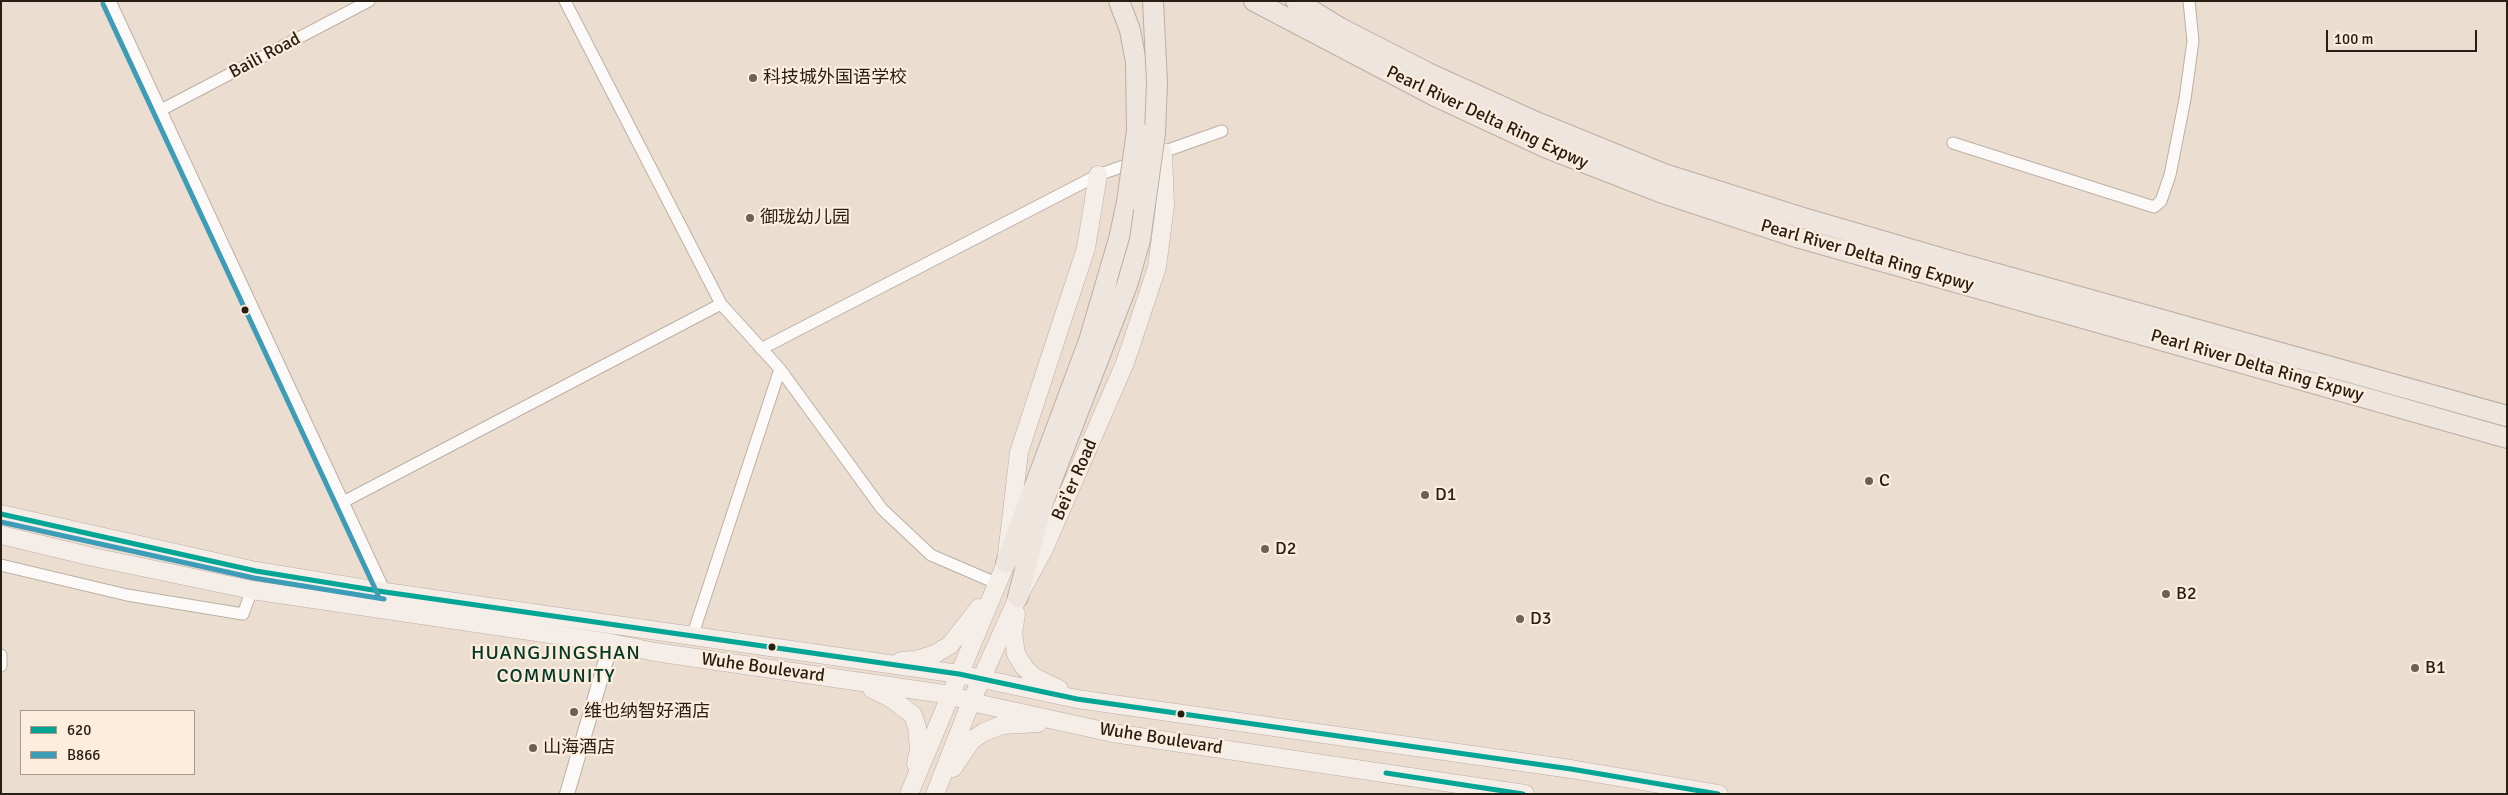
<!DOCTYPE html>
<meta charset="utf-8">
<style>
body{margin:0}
#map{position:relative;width:2508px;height:795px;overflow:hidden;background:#ebddcf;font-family:Signika,sans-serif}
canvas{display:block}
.frame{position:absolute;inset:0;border:2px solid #271e14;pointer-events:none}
.legend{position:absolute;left:20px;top:710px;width:175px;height:65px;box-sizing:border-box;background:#fdeddd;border:1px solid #a79a8d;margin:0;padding:6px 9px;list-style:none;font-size:15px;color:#271e14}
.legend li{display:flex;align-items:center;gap:10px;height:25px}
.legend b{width:25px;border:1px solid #a79a8d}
.scale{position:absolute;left:2326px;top:30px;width:151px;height:22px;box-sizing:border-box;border:2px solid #271e14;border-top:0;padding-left:6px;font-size:15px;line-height:18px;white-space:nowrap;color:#271e14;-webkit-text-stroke:4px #fdeddd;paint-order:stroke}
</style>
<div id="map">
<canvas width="2508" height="795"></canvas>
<div class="frame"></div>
<ul class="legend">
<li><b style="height:6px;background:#03a695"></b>620</li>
<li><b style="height:6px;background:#3d9db8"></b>B866</li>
</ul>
<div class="scale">100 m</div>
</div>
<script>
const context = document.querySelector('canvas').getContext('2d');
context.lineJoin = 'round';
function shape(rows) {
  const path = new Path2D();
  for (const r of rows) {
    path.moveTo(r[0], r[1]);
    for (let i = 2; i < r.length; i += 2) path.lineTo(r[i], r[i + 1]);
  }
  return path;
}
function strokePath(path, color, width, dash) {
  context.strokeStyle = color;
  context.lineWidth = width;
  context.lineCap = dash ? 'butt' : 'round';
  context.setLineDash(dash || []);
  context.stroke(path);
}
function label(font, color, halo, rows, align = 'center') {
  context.font = font + ' Signika,"Noto Sans SC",sans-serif';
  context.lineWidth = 4.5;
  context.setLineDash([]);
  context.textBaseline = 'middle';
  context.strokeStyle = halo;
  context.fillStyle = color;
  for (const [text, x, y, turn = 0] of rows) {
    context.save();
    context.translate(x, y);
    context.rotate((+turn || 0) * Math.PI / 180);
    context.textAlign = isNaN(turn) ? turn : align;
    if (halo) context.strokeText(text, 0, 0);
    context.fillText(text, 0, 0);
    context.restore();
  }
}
const minor = shape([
 [110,1,385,592],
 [565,1,721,304,780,369,882,509,931,555,996,583],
 [161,110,369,1],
 [1953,143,2154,207,2161,201,2170,175,2185,99,2193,41,2189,1],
 [1157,154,1222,131],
 [761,349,1098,175,1135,162],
 [343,502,721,304],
 [1,565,127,595,243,614,252,590],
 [692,637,780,369],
 [1,655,1,666]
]);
const tertiary = shape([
 [567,794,611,643]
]);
const primary = shape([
 [1,514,256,571,385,592,959,674,1077,699,1571,769,1719,794],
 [1,535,93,557,252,590,611,643,655,652,951,695,971,702,1113,733,1525,794],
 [1016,614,1013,633,1016,654,1024,667,1034,677,1059,689],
 [901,661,915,660,935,654,950,645,979,608],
 [872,689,892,699,913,715,917,727,919,749,916,764],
 [953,768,972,740,984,732,1002,725,1038,723],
 [909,794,1006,563,1019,452,1086,248,1098,175],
 [935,794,971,702,1018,597,1044,549,1125,363,1157,267,1165,206,1163,152]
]);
const motorway = shape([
 [1119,1,1130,30,1136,62,1137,131],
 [1254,1,1435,96,1547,148,1660,192,1796,237,2507,438],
 [1296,1,1340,28,1428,73,1536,122,1664,174,1800,217,1951,261,2507,416],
 [1006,563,1089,341,1119,239,1127,202],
 [1018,597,1042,505,1127,285]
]);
const motorwayBridge = shape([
 [1127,202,1137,131],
 [1127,285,1140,240,1155,133,1157,82,1153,1]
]);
const bus1 = shape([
 [1,514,256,571,385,592,959,674,1077,699,1571,769,1718,794],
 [1386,773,1523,794]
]);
const bus2 = shape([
 [103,4,378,595],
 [1,522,254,578,384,599]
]);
const markers = [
 [753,78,5,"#6c6155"],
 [750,218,5,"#6c6155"],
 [245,310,4.5,"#271e14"],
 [1869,481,5,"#6c6155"],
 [1425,495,5,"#6c6155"],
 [1265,549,5,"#6c6155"],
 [2166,594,5,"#6c6155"],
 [1520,619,5,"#6c6155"],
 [772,647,4.5,"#271e14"],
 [2415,668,5,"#6c6155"],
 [574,712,5,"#6c6155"],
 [1181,714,4.5,"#271e14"],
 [533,748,5,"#6c6155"]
];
const streetNames = [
 ["Baili Road",265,56,-28],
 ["Pearl River Delta Ring Expwy",1487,118,25],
 ["Pearl River Delta Ring Expwy",1867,256,16],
 ["Pearl River Delta Ring Expwy",2257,366,16],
 ["Bei'er Road",1075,480,-66],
 ["Wuhe Boulevard",763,668,8],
 ["Wuhe Boulevard",1161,739,9]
];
const poiNames = [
 ["科技城外国语学校",763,78],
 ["御珑幼儿园",760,218],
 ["C",1879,481],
 ["D1",1435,495],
 ["D2",1275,549],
 ["B2",2176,594],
 ["D3",1530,619],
 ["B1",2425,668],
 ["维也纳智好酒店",584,712],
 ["山海酒店",543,748]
];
const quarterNames = [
 ["HUANGJINGSHAN",556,654],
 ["COMMUNITY",556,677]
];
strokePath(minor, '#bbb0a5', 13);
strokePath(tertiary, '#bbb0a5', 16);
strokePath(primary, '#bdaea3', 19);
strokePath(motorway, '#bdaea3', 22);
strokePath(minor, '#fcfaf8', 11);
strokePath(tertiary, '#fcfaf8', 14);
strokePath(primary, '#f4ede8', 18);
strokePath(motorway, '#eee5de', 20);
strokePath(motorwayBridge, '#bdaea3', 22, []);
strokePath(motorwayBridge, '#eee5de', 20);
strokePath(bus1, '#03a695', 5);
strokePath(bus2, '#3d9db8', 5);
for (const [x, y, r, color] of markers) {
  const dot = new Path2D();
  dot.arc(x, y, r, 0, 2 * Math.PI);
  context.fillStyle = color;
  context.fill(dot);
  strokePath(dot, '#fdeddd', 2);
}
label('18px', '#271e14', '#fdeddd', streetNames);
label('18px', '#271e14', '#fdeddd', poiNames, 'left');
context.letterSpacing = '1px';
label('20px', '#043828', '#fdeddd', quarterNames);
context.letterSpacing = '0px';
</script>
